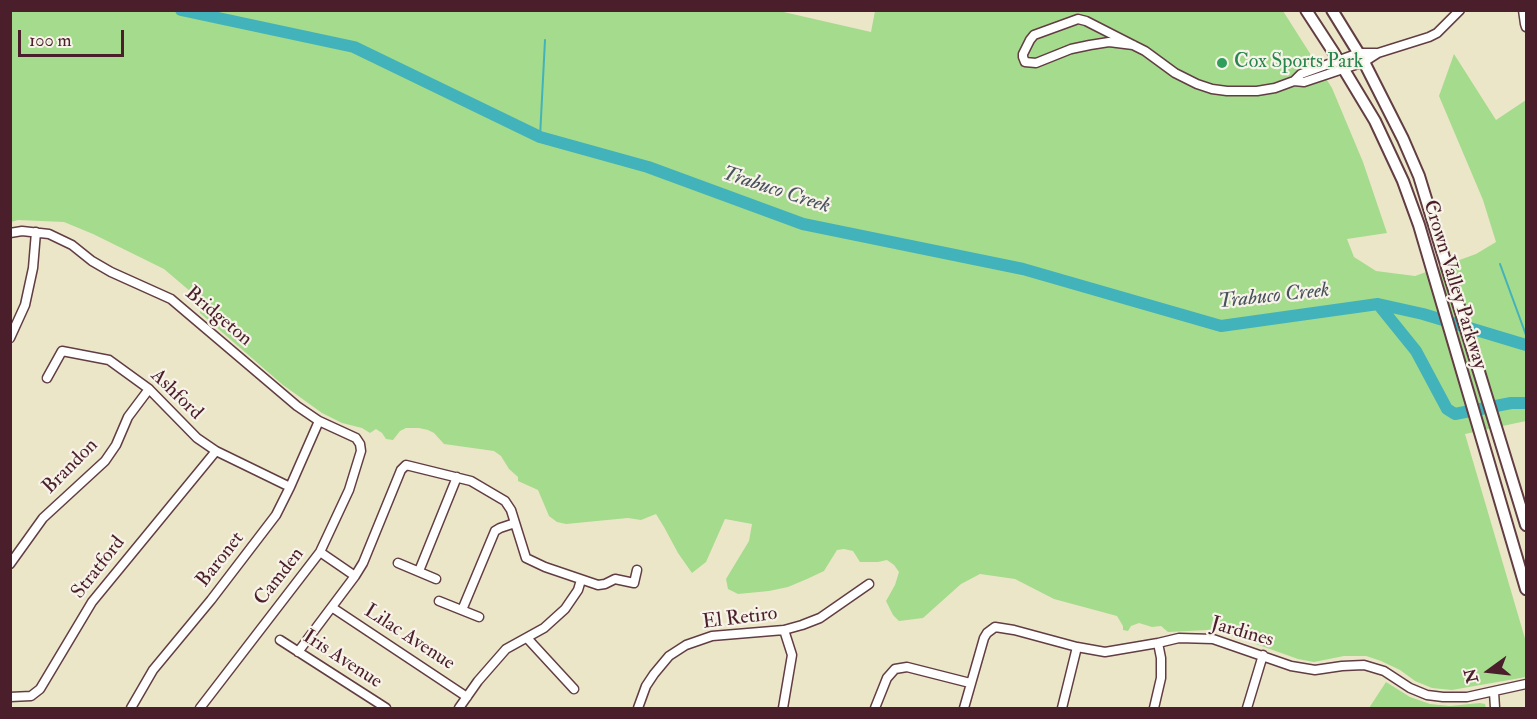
<!DOCTYPE html>
<style>
body{margin:0}
#map{position:relative;width:1537px;height:719px;overflow:hidden;background:#ece6c9;font-family:"IM FELL Double Pica",serif}
canvas{display:block}
.frame{position:absolute;inset:0;border:12px solid #4a1f2b;pointer-events:none}
.north{position:absolute;left:1459px;top:641px;width:60px;height:60px;-webkit-text-stroke:4px #f7f3e8;paint-order:stroke;rotate:255deg;font-size:16px;font-weight:700;line-height:24px;text-align:center;color:#4a1f2b}
.north::after{content:'';display:block;margin:auto;width:21px;height:27px;background:#4a1f2b;clip-path:polygon(50% 0,100% 100%,50% 72%,0 100%)}
.scale{position:absolute;left:18px;top:30px;width:106px;height:27px;box-sizing:border-box;border:3px solid #4a1f2b;border-top:0;padding-left:8px;font-size:18px;line-height:21px;white-space:nowrap;color:#4a1f2b;-webkit-text-stroke:4px #f7f3e8;paint-order:stroke}
</style>
<div id="map">
<canvas width="1537" height="719"></canvas>
<div class="frame"></div>
<div class="north">N</div>
<div class="scale">100 m</div>
</div>
<script>
const context = document.querySelector('canvas').getContext('2d');
context.lineJoin = 'round';
function paint(path, color) {
  context.fillStyle = color;
  context.fill(path, 'evenodd');
}
function shape(rows) {
  const path = new Path2D();
  for (const r of rows) {
    path.moveTo(r[0], r[1]);
    for (let i = 2; i < r.length; i += 2) path.lineTo(r[i], r[i + 1]);
  }
  return path;
}
function strokePath(path, color, width, dash) {
  context.strokeStyle = color;
  context.lineWidth = width;
  context.lineCap = dash ? 'butt' : 'round';
  context.setLineDash(dash || []);
  context.stroke(path);
}
function label(font, color, halo, rows, align = 'center') {
  context.font = font + ' "IM FELL Double Pica",serif';
  context.lineWidth = 4.5;
  context.setLineDash([]);
  context.textBaseline = 'middle';
  context.strokeStyle = halo;
  context.fillStyle = color;
  for (const [text, x, y, turn = 0] of rows) {
    context.save();
    context.translate(x, y);
    context.rotate((+turn || 0) * Math.PI / 180);
    context.textAlign = isNaN(turn) ? turn : align;
    if (halo) context.strokeText(text, 0, 0);
    context.fillText(text, 0, 0);
    context.restore();
  }
}
const green = shape([
 [775,10,871,32,875,11,1283,11,1332,88,1363,162,1387,233,1347,239,1354,257,1376,271,1415,276,1476,254,1496,242,1483,200,1439,96,1454,54,1496,120,1526,100,1526,421,1465,434,1526,642,1526,677,1452,690,1432,688,1415,681,1400,670,1381,661,1366,656,1344,656,1314,662,1298,659,1225,633,1207,630,1168,632,1161,626,1152,627,1139,623,1131,626,1128,631,1123,630,1123,626,1117,616,1054,599,1015,579,980,574,961,584,923,618,899,621,893,615,886,601,895,585,899,572,894,565,887,560,878,562,860,562,853,551,844,549,837,550,824,571,807,579,788,587,769,591,738,594,728,589,726,579,749,541,752,524,725,519,706,562,692,573,678,553,664,527,656,514,641,520,628,518,566,524,557,522,549,516,538,490,518,481,518,477,509,469,501,456,494,451,444,444,434,433,428,430,419,428,406,428,400,431,393,440,386,439,382,433,376,429,370,433,362,428,342,423,322,413,283,385,200,313,199,304,191,292,164,269,93,234,64,222,18,220,11,222,10,11],
 [1386,682,1410,697,1430,704,1450,706,1480,703,1485,704,1486,708,1369,708]
]);
const stream = shape([
 [540,137,545,40],
 [1500,264,1526,335]
]);
const river = shape([
 [181,10,354,47,540,137,648,167,803,224,1023,269,1221,326,1378,304,1423,314,1526,345],
 [1378,304,1416,351,1447,409,1455,414,1511,403,1526,403]
]);
const minor = shape([
 [1523,10,1525,24,1526,27],
 [1133,45,1109,42,1090,45,1071,49,1036,63,1025,62,1023,57,1023,54,1030,40,1034,35,1078,19,1086,21,1133,45,1145,51,1175,73,1197,84,1212,89,1227,91,1257,91,1275,88,1294,81,1304,82,1364,62,1378,53,1429,37,1437,33,1460,10],
 [1294,81,1301,74,1359,53,1376,53],
 [10,233,22,231,49,234,72,245,92,261,111,272,171,299,297,406,319,421,356,438,360,444,361,451,349,490,320,552,200,708],
 [10,338,25,305,33,268,36,232],
 [47,378,62,351,109,360,149,389,197,438,216,451,290,487],
 [320,552,355,576],
 [398,563,436,579],
 [10,564,43,518,105,461,116,445,128,417,149,389],
 [419,571,457,477],
 [439,601,479,617],
 [333,608,467,697],
 [462,610,495,531,500,528,515,523],
 [527,638,574,689],
 [280,640,386,708],
 [298,652,355,576,363,563,401,470,406,465,471,481,505,501,511,510,526,558,545,567,598,585,605,584,615,579,634,583,637,570],
 [1494,692,1495,708],
 [10,697,31,696,40,689,92,602,216,451],
 [131,708,153,670,211,600,276,515,290,487,319,421],
 [459,708,478,681,506,649,544,628,565,609,578,590,581,580],
 [638,708,646,686,654,674,669,656,686,645,712,636,784,630,802,625,820,618,869,584],
 [783,708,792,655,784,630],
 [875,708,887,678,895,669,907,667,970,683],
 [964,708,984,638,987,633,995,627,1014,630,1077,647,1105,652,1158,643,1179,638,1213,639,1291,666,1315,670,1342,666,1364,665,1384,671,1410,688,1427,695,1443,697,1467,697,1526,684],
 [1062,708,1077,647],
 [1154,708,1161,678,1161,658,1158,643],
 [1247,708,1263,655]
]);
const major = shape([
 [1306,10,1334,53,1375,121,1403,181,1419,225,1526,589],
 [1332,10,1364,62,1403,139,1419,176,1526,525]
]);
const markers = [
 [1222,63,6,"#2e9e5b"]
];
const leisureNames = [
 ["Cox Sports Park",1234,63]
];
const streetNames = [
 ["Crown Valley Parkway",1454,285,73],
 ["Bridgeton",218,317,40],
 ["Ashford",176,395,44],
 ["Brandon",71,467,-45],
 ["Baronet",221,560,-52],
 ["Stratford",99,568,-52],
 ["Camden",280,577,-52],
 ["El Retiro",740,619,-7],
 ["Jardines",1242,633,16],
 ["Lilac Avenue",409,638,33],
 ["Iris Avenue",342,660,33]
];
const waterNames = [
 ["Trabuco Creek",776,191,18],
 ["Trabuco Creek",1274,297,-6]
];
paint(green, '#a5db8c');
strokePath(stream, '#42b2bb', 2);
strokePath(river, '#42b2bb', 12);
strokePath(minor, '#623d43', 11);
strokePath(major, '#623d43', 14);
strokePath(minor, '#fff', 8);
strokePath(major, '#fff', 10);
for (const [x, y, r, color] of markers) {
  const dot = new Path2D();
  dot.arc(x, y, r, 0, 2 * Math.PI);
  context.fillStyle = color;
  context.fill(dot);
  strokePath(dot, '#f7f3e8', 2);
}
label('20px', '#27864d', '#f7f3e8', leisureNames, 'left');
label('20px', '#4a1f2b', '#f7f3e8', streetNames);
label('italic 21px', '#47525d', '#f7f3e8', waterNames);
</script>
